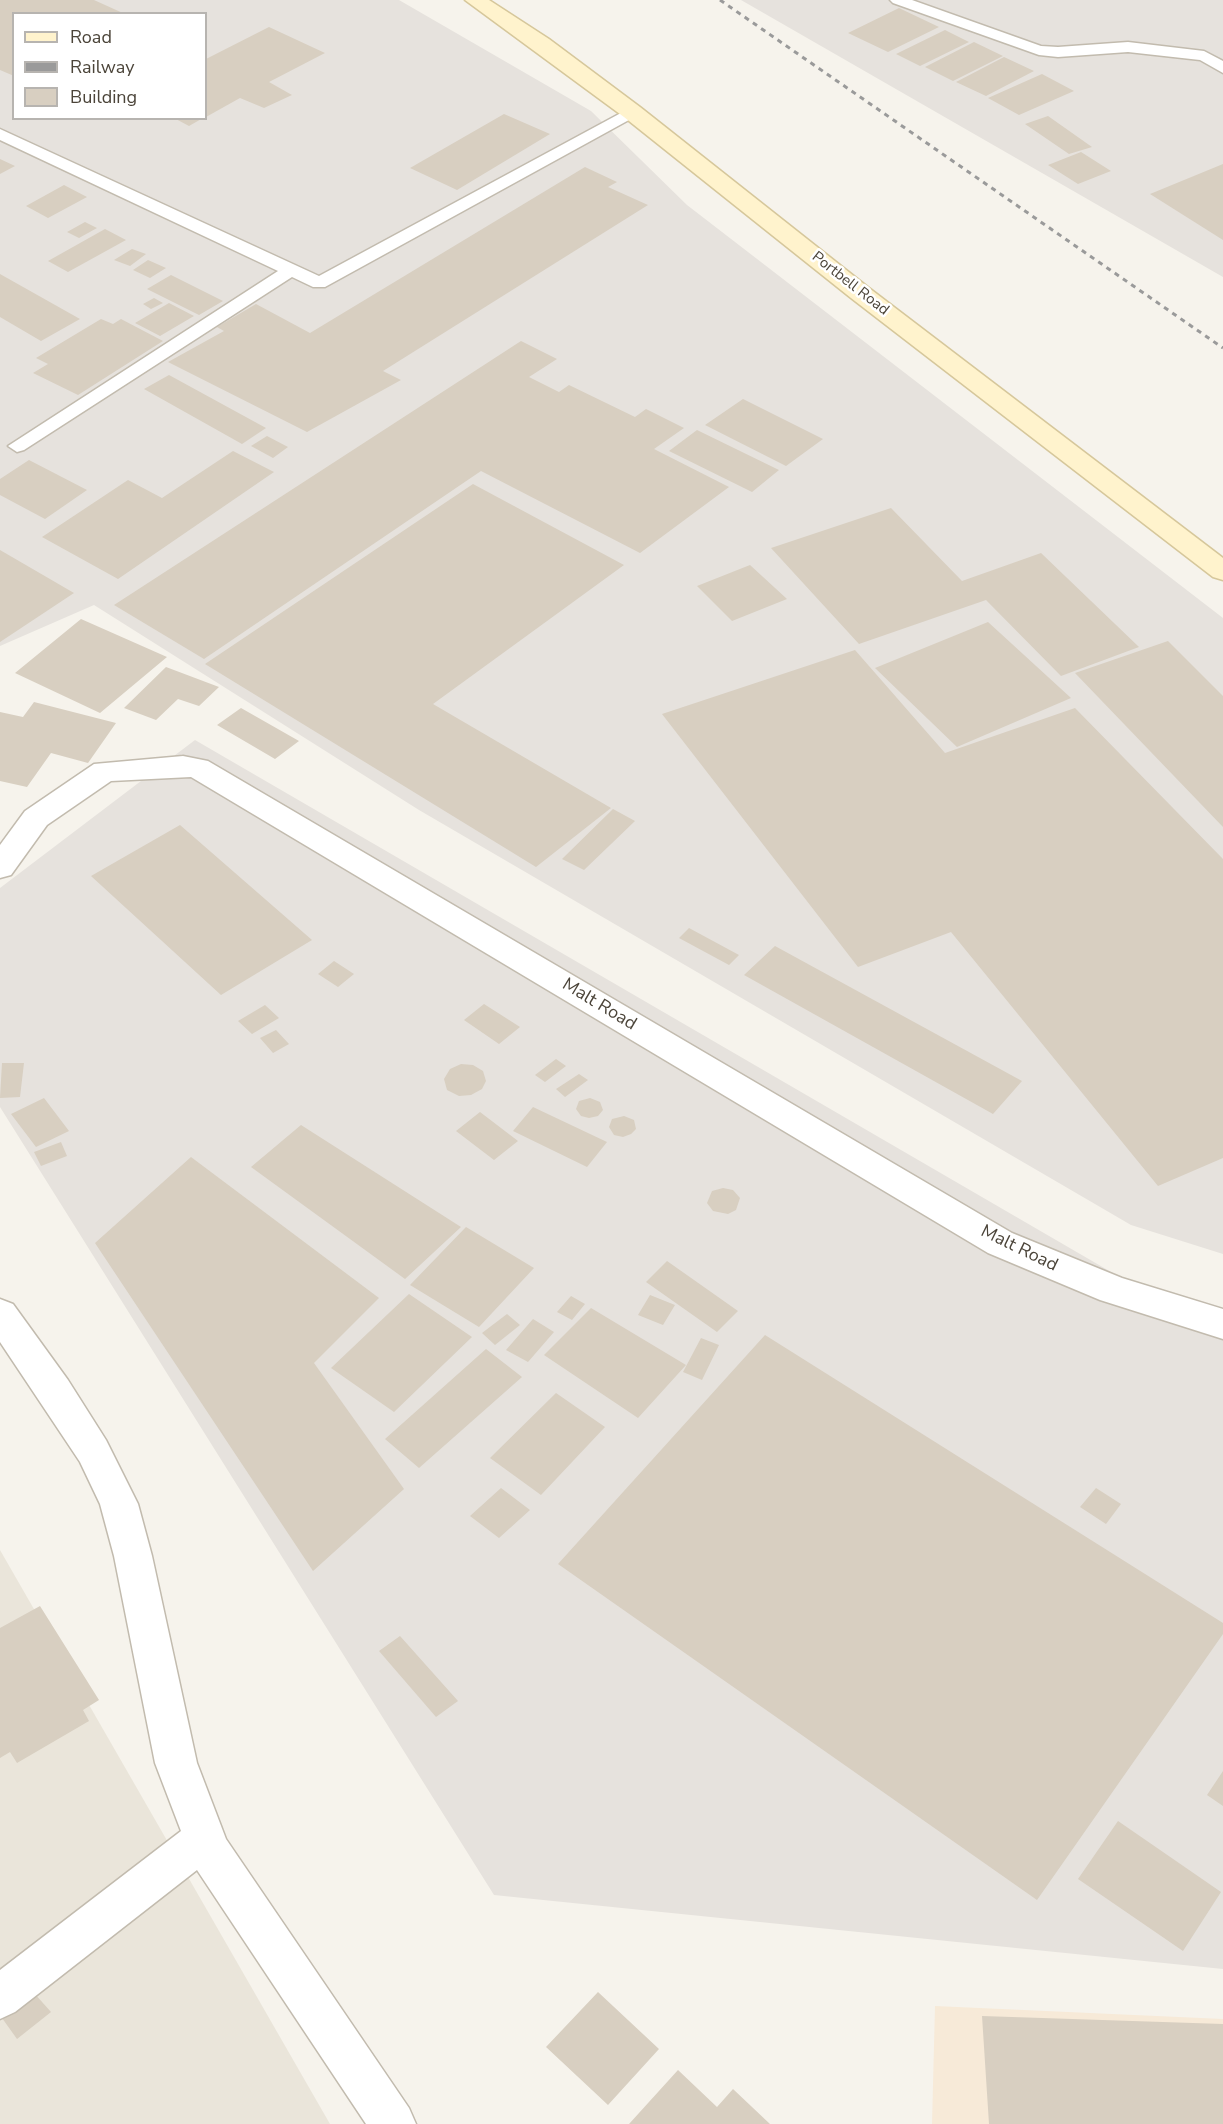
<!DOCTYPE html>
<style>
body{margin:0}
#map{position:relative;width:1223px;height:2124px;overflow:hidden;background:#f6f3ec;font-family:"Nunito Sans",sans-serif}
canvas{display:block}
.legend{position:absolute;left:12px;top:12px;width:195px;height:108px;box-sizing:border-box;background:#fff;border:2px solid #b7b4b0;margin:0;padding:8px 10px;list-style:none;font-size:18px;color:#4b4439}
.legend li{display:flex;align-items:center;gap:12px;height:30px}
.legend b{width:30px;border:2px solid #b7b4b0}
</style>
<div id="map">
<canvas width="1223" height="2124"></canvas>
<ul class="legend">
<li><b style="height:8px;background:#fff3cd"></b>Road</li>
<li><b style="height:8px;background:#9a9a9a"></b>Railway</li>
<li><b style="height:16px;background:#d8cfc1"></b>Building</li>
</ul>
</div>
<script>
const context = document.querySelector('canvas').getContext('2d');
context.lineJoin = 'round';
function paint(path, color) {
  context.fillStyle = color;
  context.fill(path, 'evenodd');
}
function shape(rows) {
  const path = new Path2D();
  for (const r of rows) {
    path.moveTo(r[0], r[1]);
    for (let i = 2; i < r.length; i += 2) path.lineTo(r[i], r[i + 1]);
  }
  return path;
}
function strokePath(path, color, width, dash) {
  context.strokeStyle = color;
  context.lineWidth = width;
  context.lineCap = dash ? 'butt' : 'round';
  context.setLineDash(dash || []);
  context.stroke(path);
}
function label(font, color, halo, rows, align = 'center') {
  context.font = font + ' "Nunito Sans",sans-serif';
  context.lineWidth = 5;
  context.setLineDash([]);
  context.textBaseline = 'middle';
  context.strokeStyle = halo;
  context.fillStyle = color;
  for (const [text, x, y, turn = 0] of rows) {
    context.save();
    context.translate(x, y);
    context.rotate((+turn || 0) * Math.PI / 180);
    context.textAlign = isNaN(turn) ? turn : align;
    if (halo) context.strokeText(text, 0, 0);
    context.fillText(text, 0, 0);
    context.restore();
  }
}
const residential = shape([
 [0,1550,330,2124,0,2124]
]);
const commercial = shape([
 [935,2006,1223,2019,1223,2124,932,2124]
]);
const industrial = shape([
 [0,0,399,0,591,111,687,205,1223,618,1223,1254,1131,1225,419,810,94,605,0,646],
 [14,14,206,14,206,118,14,118],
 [741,0,1223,0,1223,277],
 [195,740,1223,1337,1223,1969,494,1895,0,1107,0,888]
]);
const building = shape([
 [0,0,94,0,125,14,14,14,14,76,0,70],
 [899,8,939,27,888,52,848,33],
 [269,27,325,53,269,82,292,95,264,108,240,98,206,117,206,59],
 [945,30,969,42,920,66,896,54],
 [974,42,1003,56,953,81,925,67],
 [1004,57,1034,71,986,96,956,82],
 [1042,74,1074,91,1019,115,988,98],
 [504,114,550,134,457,190,410,168],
 [1048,116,1092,147,1069,154,1025,124],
 [174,118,203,118,189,126],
 [1081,152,1111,171,1078,184,1048,165],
 [0,159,15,166,0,174],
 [1223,164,1223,240,1150,194],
 [585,167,617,182,608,187,648,205,383,371,401,380,307,432,168,362,224,331,217,327,256,304,310,333],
 [64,185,87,197,48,218,26,206],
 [85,222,97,228,79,238,67,232],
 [105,229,126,240,68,272,48,261],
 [132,249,146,254,130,266,114,260],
 [148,260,166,268,150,278,133,270],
 [0,274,80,319,41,341,0,317],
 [171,275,223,301,199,315,147,289],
 [154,298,163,303,151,309,143,304],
 [169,303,194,316,160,336,135,323],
 [101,319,113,324,121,319,163,341,78,395,33,373,48,364,36,358],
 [521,341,557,359,529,377,559,392,569,385,635,417,646,409,684,428,654,449,729,487,640,553,481,471,204,659,114,605],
 [169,375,266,428,242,444,144,389],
 [743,399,823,439,786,466,705,425],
 [697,430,779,470,752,492,669,451],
 [267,436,288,447,273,458,251,446],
 [233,451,274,472,118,579,42,537,128,480,162,498],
 [29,460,87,490,45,519,0,495,0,479],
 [473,484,624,565,433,704,611,808,536,867,205,664],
 [891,508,962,581,1041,553,1139,647,1061,676,986,600,859,644,771,548],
 [0,550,74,593,0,642],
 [750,565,787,599,732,621,697,586],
 [81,619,167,657,100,713,15,673],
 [988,622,1071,698,957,747,875,668],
 [1168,641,1223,696,1223,827,1075,673],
 [855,650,945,753,1075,708,1223,859,1223,1158,1158,1186,951,932,858,967,662,714],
 [166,667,219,687,199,706,178,699,156,720,124,708],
 [34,702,116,723,88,763,51,753,27,787,0,781,0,712,23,717],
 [241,708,299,741,275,759,217,725],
 [613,809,635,821,584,870,562,859],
 [180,825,312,940,221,995,91,876],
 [689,928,739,955,729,965,679,938],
 [775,946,1022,1081,993,1114,744,975],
 [334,961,354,974,338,987,318,974],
 [484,1004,520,1027,499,1044,464,1020],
 [265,1005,279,1018,252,1034,238,1021],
 [276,1030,289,1044,273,1053,260,1038],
 [556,1059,566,1066,545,1082,535,1075],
 [2,1063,24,1063,20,1097,0,1098],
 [461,1064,473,1065,483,1071,486,1081,482,1089,471,1095,459,1096,447,1090,444,1079,450,1069],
 [579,1074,588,1080,565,1097,556,1089],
 [44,1098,69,1131,36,1147,11,1114],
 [590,1098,600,1102,603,1110,598,1116,589,1118,581,1116,576,1109,579,1101],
 [533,1107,607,1142,587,1167,513,1131],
 [480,1112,518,1141,494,1160,456,1131],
 [624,1116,634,1120,636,1129,631,1134,623,1137,614,1135,609,1127,612,1119],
 [301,1125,461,1227,405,1279,251,1167],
 [61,1142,67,1156,41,1166,34,1152],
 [191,1157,379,1298,314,1363,404,1489,313,1571,95,1243],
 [723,1188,733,1190,740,1198,736,1210,728,1214,713,1211,707,1203,712,1191],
 [466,1227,534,1268,479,1327,410,1285],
 [667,1261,738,1311,717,1332,646,1282],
 [409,1294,472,1337,394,1412,331,1368],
 [650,1295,675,1305,663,1325,638,1315],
 [571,1296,585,1304,572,1320,557,1312],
 [591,1308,686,1365,638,1418,544,1355],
 [507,1314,520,1325,495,1345,482,1333],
 [533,1319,554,1332,528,1362,506,1350],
 [765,1335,1223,1623,1223,1634,1037,1900,558,1564],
 [701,1338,719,1345,702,1380,683,1372],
 [486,1349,522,1377,419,1468,385,1439],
 [556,1393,605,1427,541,1495,490,1458],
 [501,1488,530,1510,499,1538,470,1516],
 [1096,1488,1121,1504,1106,1524,1080,1507],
 [40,1606,99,1700,83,1710,89,1721,17,1763,10,1752,0,1758,0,1628],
 [400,1636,458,1701,436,1717,379,1651],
 [1223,1771,1223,1806,1207,1795],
 [1118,1821,1221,1892,1183,1951,1078,1879],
 [598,1992,659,2049,608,2105,546,2047],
 [34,1993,51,2012,17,2039,2,2018],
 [982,2016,1223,2024,1223,2124,989,2124],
 [678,2070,717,2107,733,2089,770,2124,629,2124]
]);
const lane = shape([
 [890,0,912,0,1041,46,1058,47,1128,42,1204,51,1223,61,1223,73,1200,60,1128,52,1058,57,1039,55,893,3,890,0],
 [632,107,640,112,638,115,325,287,313,287,292,277,24,450,17,452,8,446,278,271,0,140,0,129,319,276,632,107]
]);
const street = shape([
 [183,756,208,761,1012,1233,1122,1278,1223,1309,1223,1339,1100,1300,988,1253,191,777,111,781,47,825,11,875,0,878,0,845,25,811,94,764,183,756],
 [0,1299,13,1304,68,1380,106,1440,138,1504,152,1556,197,1763,226,1839,409,2108,416,2124,366,2124,197,1870,15,2012,0,2019,0,1970,181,1831,155,1763,114,1556,100,1504,80,1462,0,1342,0,1299]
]);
const secondary = shape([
 [465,0,489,0,549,39,640,107,869,288,1223,558,1223,580,1213,577,851,298,624,117,465,0]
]);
const rail = shape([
 [720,0,1223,348]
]);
const farStreetnames = [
 ["Portbell Road",850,284,38]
];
const streetNames = [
 ["Malt Road",599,1005,31],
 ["Malt Road",1019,1249,26]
];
paint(residential, '#eae5da');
paint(commercial, '#f7ead8');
paint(industrial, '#e6e2dd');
paint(building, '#d8cfc1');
strokePath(lane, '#c2bbae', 3);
strokePath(street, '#c2bbae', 3);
strokePath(secondary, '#d6c79b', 3);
paint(lane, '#fff');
paint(street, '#fff');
paint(secondary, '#fff3cd');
strokePath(rail, '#9a9a9a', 3, [5, 5]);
label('15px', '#4b4439', '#fff', farStreetnames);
label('18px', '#4b4439', '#fff', streetNames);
</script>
